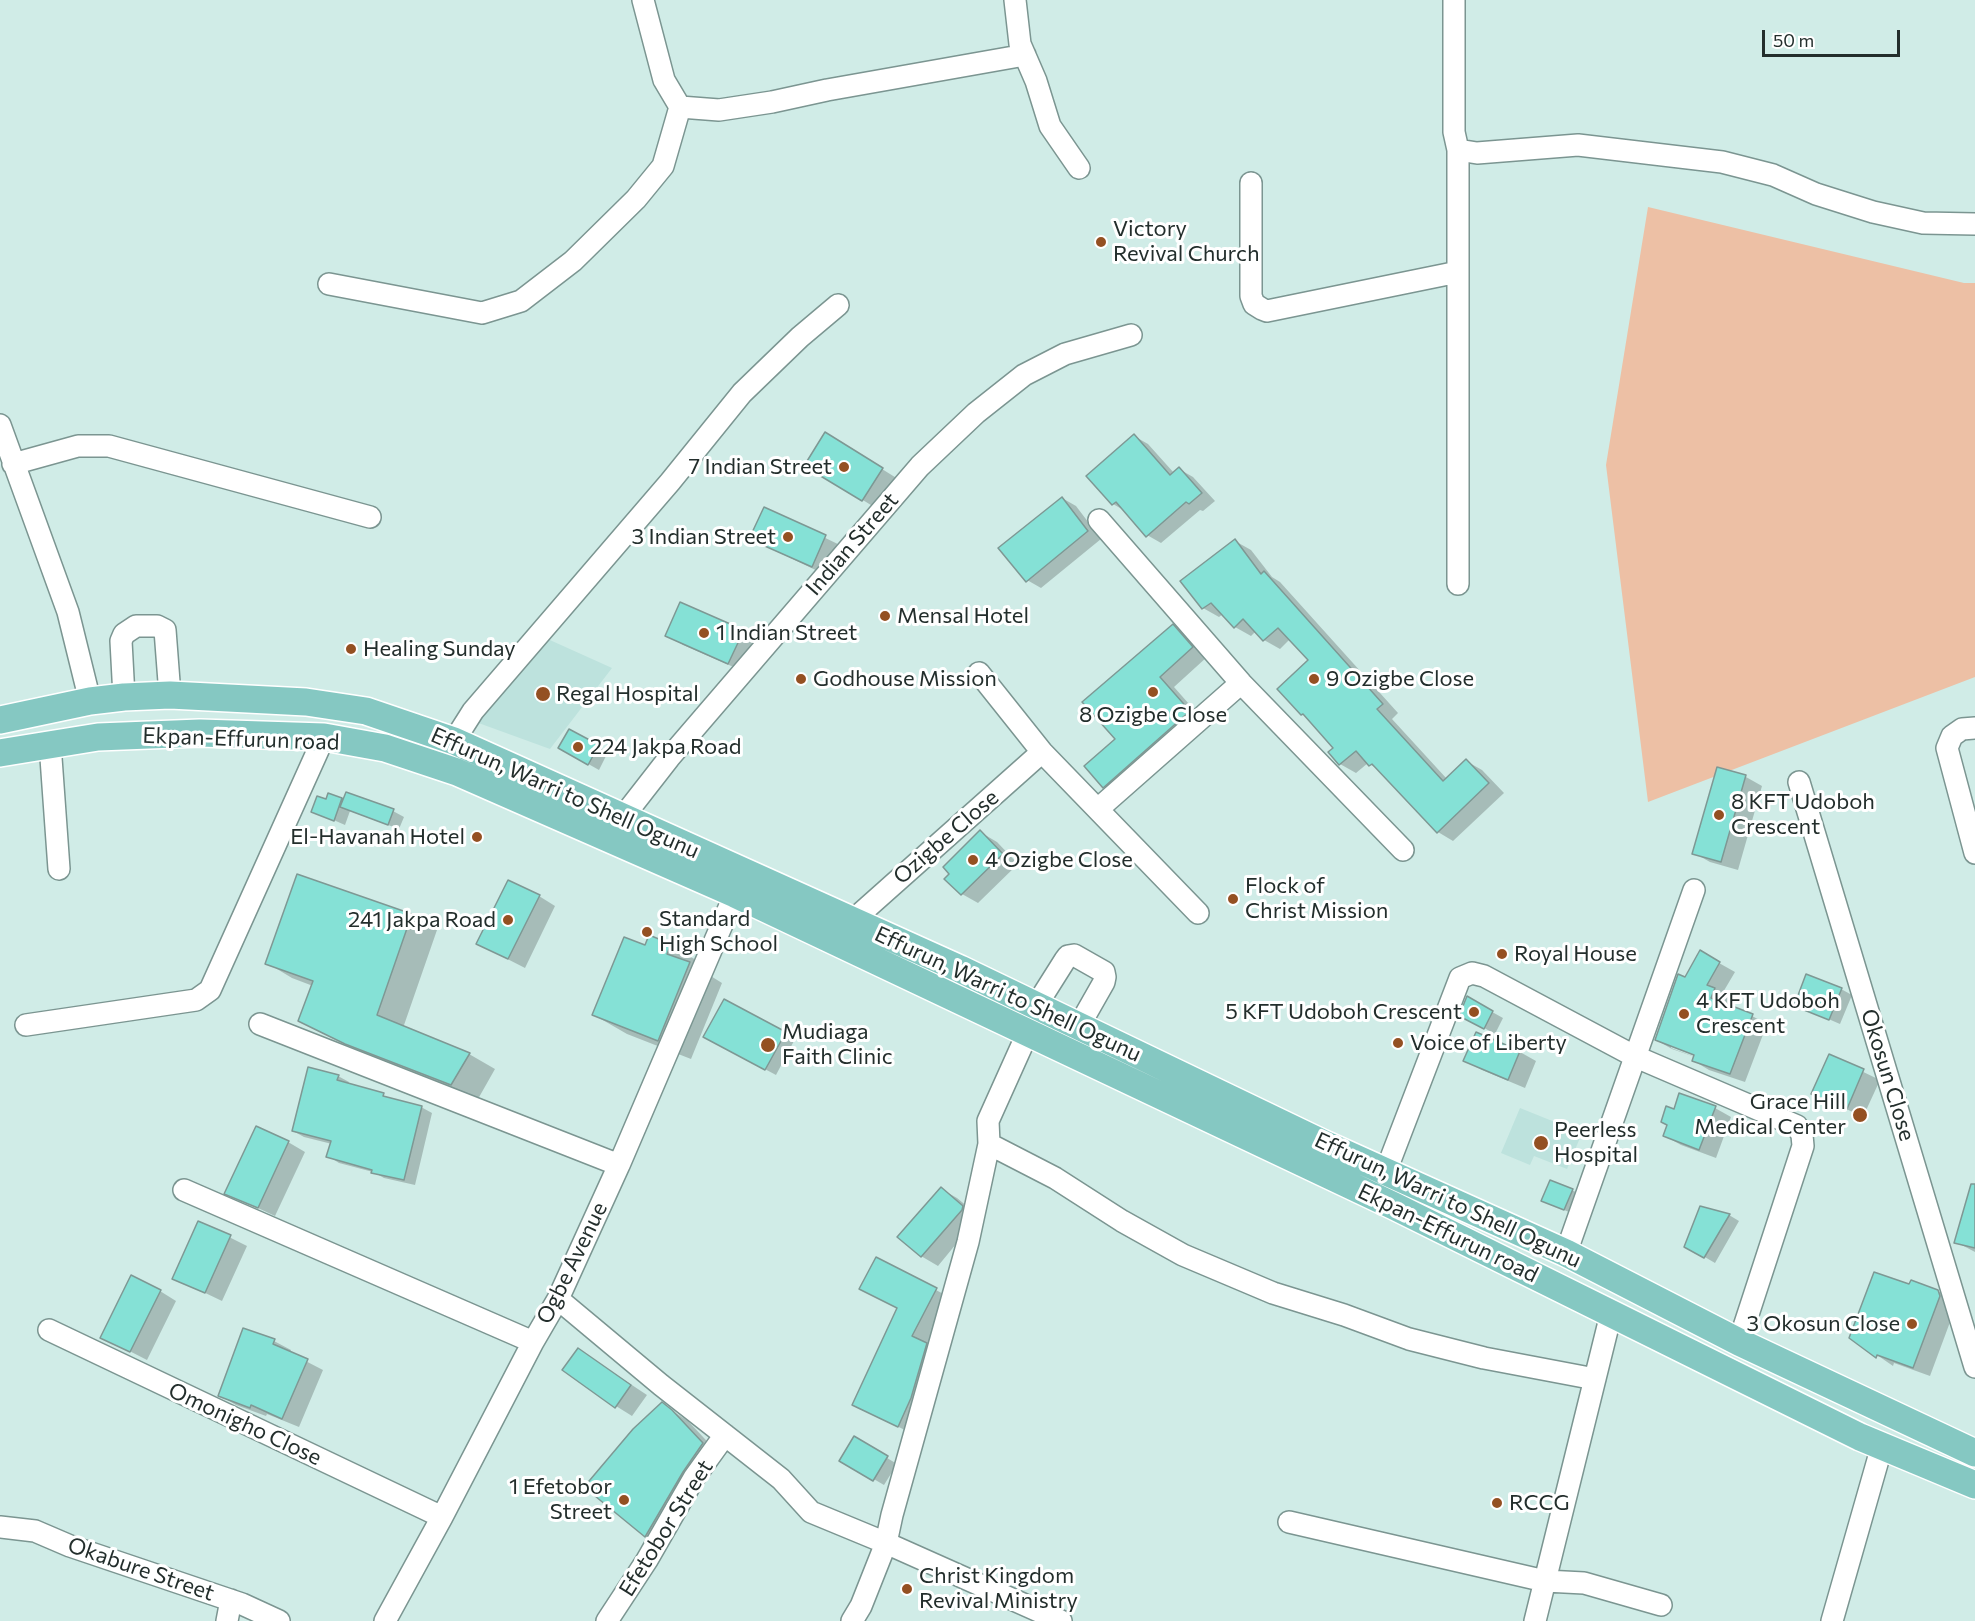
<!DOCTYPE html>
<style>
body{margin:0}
#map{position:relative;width:1975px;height:1621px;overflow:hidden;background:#d0ece7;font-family:Commissioner,sans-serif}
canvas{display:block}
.scale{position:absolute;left:1762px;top:30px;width:138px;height:27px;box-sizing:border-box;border:3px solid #232e2c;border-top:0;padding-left:8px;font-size:18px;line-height:21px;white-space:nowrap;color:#232e2c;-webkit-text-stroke:4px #fff;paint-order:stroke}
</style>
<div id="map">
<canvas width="1975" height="1621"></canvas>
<div class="scale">50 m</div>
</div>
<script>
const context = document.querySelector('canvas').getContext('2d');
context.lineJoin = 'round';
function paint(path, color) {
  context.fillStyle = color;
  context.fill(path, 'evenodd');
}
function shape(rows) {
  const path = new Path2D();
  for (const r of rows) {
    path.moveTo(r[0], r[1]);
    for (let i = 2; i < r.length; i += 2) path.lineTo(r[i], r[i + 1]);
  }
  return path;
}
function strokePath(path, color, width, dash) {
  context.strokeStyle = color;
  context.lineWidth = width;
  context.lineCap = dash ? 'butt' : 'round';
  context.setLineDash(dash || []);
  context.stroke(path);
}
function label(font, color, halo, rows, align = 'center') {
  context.font = font + ' Commissioner,sans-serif';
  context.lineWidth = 6;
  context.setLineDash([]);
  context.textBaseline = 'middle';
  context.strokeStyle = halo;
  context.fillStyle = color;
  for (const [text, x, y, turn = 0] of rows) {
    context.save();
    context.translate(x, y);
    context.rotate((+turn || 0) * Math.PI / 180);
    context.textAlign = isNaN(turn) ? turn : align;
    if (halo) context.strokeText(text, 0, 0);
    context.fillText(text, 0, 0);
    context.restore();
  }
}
const built = shape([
 [541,636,612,668,550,749,473,721],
 [1520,1108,1582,1133,1567,1169,1534,1156,1530,1165,1501,1153]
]);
const green = shape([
 [1648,207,1964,283,1975,283,1975,677,1648,802,1606,465]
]);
const shadow = shape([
 [1134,436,1148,444,1174,473,1179,469,1193,477,1215,501,1203,511,1200,510,1161,543,1147,535,1127,512,1113,504],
 [842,444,898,479,879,510,806,465],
 [1062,498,1076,506,1101,539,1041,588,1027,580],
 [765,509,842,546,828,576,751,539],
 [1235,541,1251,550,1272,577,1280,582,1398,713,1392,719,1447,779,1466,761,1482,770,1504,793,1453,841,1438,832,1382,772,1368,763,1356,773,1340,764,1335,748,1309,718,1302,714,1310,661,1290,639,1280,649,1264,640,1256,631,1251,636,1235,627,1223,614,1219,617,1203,608],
 [1173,626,1188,635,1207,657,1174,687,1204,721,1119,795,1104,786,1117,739],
 [743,631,759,641,745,672,683,645,667,635],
 [570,731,608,752,599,770,560,748],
 [1718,769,1746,777,1762,786,1738,870,1710,862,1694,853],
 [329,795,344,801,393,811,404,817,399,829,350,811,345,825,313,811,327,801],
 [980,832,997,842,1018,864,978,903,962,894],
 [298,876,412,916,437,930,403,1028,469,1054,495,1069,478,1099,373,1058,300,1021,313,986,292,978,267,963],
 [539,896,555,906,525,968,478,944],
 [670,945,703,964,701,970,722,983,691,1059,627,1034,594,1015,646,947],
 [1719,963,1735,972,1722,994,1730,998,1727,1006,1752,1016,1767,1024,1745,1082,1709,1070,1694,1061,1695,1057,1672,1049,1656,1040,1686,978],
 [1671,1045,1702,1056,1701,1059,1671,1048],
 [1841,989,1852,995,1840,1024,1796,1005],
 [1467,998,1503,1018,1495,1034,1461,1015],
 [785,1033,795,1039,776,1075,716,1043],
 [1477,1034,1520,1052,1536,1061,1525,1088,1482,1070,1465,1061],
 [1830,1056,1880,1080,1863,1117,1813,1093],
 [338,1076,349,1082,348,1085,421,1107,432,1113,415,1185,384,1178,373,1172,339,1163,328,1156,332,1144,304,1137,293,1131],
 [1715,1108,1731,1117,1716,1158,1681,1145,1665,1136,1674,1111],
 [288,1142,305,1152,275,1216,226,1193],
 [941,1189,957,1198,979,1216,938,1266,921,1256],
 [1572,1190,1583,1196,1575,1215,1543,1200],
 [1975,1214,1975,1252,1956,1242],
 [1729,1215,1739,1221,1715,1263,1686,1246],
 [199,1222,247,1246,222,1301,174,1278],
 [877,1259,953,1299,928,1346,942,1354,915,1435,854,1405,899,1308],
 [1910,1286,1938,1291,1955,1301,1956,1306,1930,1376,1894,1363,1893,1366,1851,1337],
 [160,1291,176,1301,147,1360,102,1337],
 [274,1341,291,1350,290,1353,323,1370,299,1427,267,1414,266,1416,236,1405,219,1395],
 [579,1350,647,1395,632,1416,616,1406],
 [662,1404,688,1421,719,1454,662,1545,645,1536],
 [854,1438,897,1464,884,1485,841,1460]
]);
const building = shape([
 [825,432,883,468,862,501,804,466,825,432],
 [1134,434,1170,475,1179,467,1202,493,1189,504,1186,502,1146,537,1116,502,1112,505,1086,476,1134,434],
 [1062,497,1088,531,1026,582,998,548,1062,497],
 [764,507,826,535,812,567,749,539,764,507],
 [1235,539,1261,574,1264,571,1383,704,1377,709,1443,781,1466,759,1489,783,1437,833,1372,764,1369,766,1356,751,1339,765,1328,752,1333,748,1303,714,1301,715,1277,689,1308,660,1278,628,1263,641,1243,619,1234,628,1211,603,1202,609,1180,581,1235,539],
 [680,602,744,630,728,664,665,636,680,602],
 [1173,624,1193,647,1160,677,1190,711,1103,788,1084,766,1115,739,1082,702,1173,624],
 [569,729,599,745,588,765,558,748,569,729],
 [1717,767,1746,775,1721,862,1692,854,1717,767],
 [346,792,394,809,388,825,340,807,346,792],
 [328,793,342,798,334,821,311,812,317,796,326,799,328,793],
 [980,830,1003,854,961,895,944,879,949,874,943,867,980,830],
 [297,874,412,914,377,1015,470,1053,451,1085,345,1044,298,1021,313,981,265,964,297,874],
 [508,880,540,895,508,959,476,944,508,880],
 [649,935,671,944,667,954,690,962,658,1041,592,1015,624,937,645,945,649,935],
 [1700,950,1720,962,1707,985,1715,988,1711,998,1753,1014,1730,1074,1692,1061,1694,1055,1655,1040,1678,974,1685,977,1700,950],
 [1806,974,1842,988,1829,1020,1794,1006,1806,974],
 [1467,996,1493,1011,1484,1029,1459,1016,1467,996],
 [724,999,786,1032,765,1070,703,1037,724,999],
 [1476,1032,1520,1051,1508,1080,1463,1061,1476,1032],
 [1829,1054,1864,1069,1847,1109,1811,1094,1829,1054],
 [308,1067,339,1075,337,1080,384,1093,383,1096,422,1106,404,1180,371,1173,372,1170,326,1157,331,1141,292,1131,308,1067],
 [1679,1093,1716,1106,1699,1150,1663,1136,1667,1125,1661,1122,1666,1106,1674,1109,1679,1093],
 [256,1126,289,1141,258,1208,224,1194,256,1126],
 [1550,1180,1573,1189,1564,1210,1541,1201,1550,1180],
 [1971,1184,1975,1184,1975,1248,1954,1243,1971,1184],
 [941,1187,963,1206,962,1210,921,1257,897,1237,941,1187],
 [1700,1206,1730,1214,1704,1258,1684,1247,1700,1206],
 [198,1221,231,1235,205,1293,172,1279,198,1221],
 [876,1257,937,1288,912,1336,927,1343,911,1398,898,1427,852,1405,897,1308,859,1289,876,1257],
 [1874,1272,1909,1284,1911,1280,1938,1290,1940,1296,1913,1368,1877,1355,1876,1358,1849,1338,1874,1272],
 [131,1275,161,1290,130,1352,100,1338,131,1275],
 [243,1328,275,1339,273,1344,308,1359,282,1419,251,1405,250,1408,218,1396,243,1328],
 [578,1348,631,1385,615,1408,562,1370,578,1348],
 [662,1402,672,1410,703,1443,683,1472,645,1537,584,1487,633,1429,662,1402],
 [854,1436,888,1456,873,1481,839,1461,854,1436]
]);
const minor = shape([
 [643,0,664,80,680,107,719,110,772,102,827,90,1025,55],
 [1015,0,1020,44,1036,81,1050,126,1079,168],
 [1454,0,1454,132,1458,150,1458,584],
 [1458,150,1477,153,1578,145,1722,162,1773,175,1816,194,1873,212,1923,223,1975,224],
 [1251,183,1251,296,1254,304,1262,309,1267,311,1458,272],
 [329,284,482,313,521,301,573,261,636,199,663,166,680,107],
 [0,425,68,612,90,701],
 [13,464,78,446,109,446,370,517],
 [1099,520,1241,683,1403,850],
 [979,673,1042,752,1198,913],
 [124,697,121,641,124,634,136,626,157,626,165,630,170,695],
 [1975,728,1962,729,1952,736,1947,748,1975,853],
 [454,741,473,711,670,482,742,393,800,337,838,305],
 [50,744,59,869],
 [1799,782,1975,1367],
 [1098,809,1241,683],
 [623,817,669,758,920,466,976,413,1024,375,1065,354,1131,335],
 [851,922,1042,752],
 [1036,1006,1065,960,1068,956,1074,955,1104,972,1105,977,1104,982,1079,1026],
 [260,1024,619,1165],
 [26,1025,196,1000,210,990,324,737],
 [989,1144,1055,1178,1122,1221,1183,1255,1273,1293,1344,1315,1409,1339,1484,1358,1595,1379],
 [1386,1171,1460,978,1472,973,1484,976,1634,1056,1797,1126,1802,1135,1803,1146,1739,1342],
 [184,1190,533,1342],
 [1566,1253,1694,890],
 [558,1299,661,1385,781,1479,811,1512,886,1543,1061,1621],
 [49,1330,442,1517],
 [1289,1522,1545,1581,1584,1583,1661,1605],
 [0,1527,35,1531,70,1546,242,1604,279,1621],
 [227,1621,231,1600],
 [385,1621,442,1517,533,1342,558,1299,619,1165,735,894],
 [607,1621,647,1560,694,1478,725,1435],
 [852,1621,861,1606,886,1543,892,1515,968,1242,989,1144,988,1121,1028,1032],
 [1535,1621,1611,1314],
 [1832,1621,1882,1446]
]);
const major = shape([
 [0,720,90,701,124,697,170,695,306,702,366,711,454,741,960,969,1322,1143,1566,1253,1739,1342,1975,1453],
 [0,753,98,737,200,733,324,737,385,748,457,772,735,894,1394,1206,1860,1437,1975,1485]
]);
const markers = [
 [1101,242,6,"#945022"],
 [844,467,6,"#945022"],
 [788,537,6,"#945022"],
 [885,616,6,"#945022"],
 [704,633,6,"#945022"],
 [351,649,6,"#945022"],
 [801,679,6,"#945022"],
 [1314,679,6,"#945022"],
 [1153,692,6,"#945022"],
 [543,694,8,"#945022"],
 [578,747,6,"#945022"],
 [1719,815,6,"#945022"],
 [477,837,6,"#945022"],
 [973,860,6,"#945022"],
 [1233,899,6,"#945022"],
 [508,920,6,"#945022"],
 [647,932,6,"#945022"],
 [1502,954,6,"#945022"],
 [1474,1012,6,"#945022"],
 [1684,1014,6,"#945022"],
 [1398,1043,6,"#945022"],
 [768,1045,8,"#945022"],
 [1860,1115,8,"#945022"],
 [1541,1143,8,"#945022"],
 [1912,1324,6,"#945022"],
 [624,1500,6,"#945022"],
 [1497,1503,6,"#945022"],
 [907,1589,6,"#945022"]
];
const poiNames = [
 ["Victory",1113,229],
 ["Revival Church",1113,254],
 ["7 Indian Street",832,467,"right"],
 ["3 Indian Street",776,537,"right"],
 ["Mensal Hotel",897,616],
 ["1 Indian Street",716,633],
 ["Healing Sunday",363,649],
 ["Godhouse Mission",813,679],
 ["9 Ozigbe Close",1326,679],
 ["Regal Hospital",556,694],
 ["8 Ozigbe Close",1153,715,"center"],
 ["224 Jakpa Road",590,747],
 ["8 KFT Udoboh",1731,802],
 ["Crescent",1731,827],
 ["El-Havanah Hotel",465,837,"right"],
 ["4 Ozigbe Close",985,860],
 ["Flock of",1245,886],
 ["Christ Mission",1245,911],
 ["Standard",659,919],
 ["High School",659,944],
 ["241 Jakpa Road",496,920,"right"],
 ["Royal House",1514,954],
 ["4 KFT Udoboh",1696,1001],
 ["Crescent",1696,1026],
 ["5 KFT Udoboh Crescent",1462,1012,"right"],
 ["Mudiaga",782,1032],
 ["Faith Clinic",782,1057],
 ["Voice of Liberty",1410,1043],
 ["Grace Hill",1846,1102,"right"],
 ["Medical Center",1846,1127,"right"],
 ["Peerless",1554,1130],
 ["Hospital",1554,1155],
 ["3 Okosun Close",1900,1324,"right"],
 ["1 Efetobor",612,1487,"right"],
 ["Street",612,1512,"right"],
 ["RCCG",1509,1503],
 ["Christ Kingdom",919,1576],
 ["Revival Ministry",919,1601]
];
const streetNames = [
 ["Indian Street",852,544,-49],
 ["Ekpan-Effurun road",241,739,2],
 ["Effurun, Warri to Shell Ogunu",565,793,24],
 ["Ozigbe Close",946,837,-41],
 ["Effurun, Warri to Shell Ogunu",1008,994,25],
 ["Okosun Close",1888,1075,73],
 ["Effurun, Warri to Shell Ogunu",1448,1200,25],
 ["Ekpan-Effurun road",1448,1233,26],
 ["Ogbe Avenue",572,1263,-64],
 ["Omonigho Close",245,1424,25],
 ["Efetobor Street",666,1528,-58],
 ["Okabure Street",141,1569,19]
];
paint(built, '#bde2dd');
paint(green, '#edc0a5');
paint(shadow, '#0003');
paint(building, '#85e1d6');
strokePath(building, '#7e9894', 1.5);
strokePath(minor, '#7b9591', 24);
strokePath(major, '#fff', 30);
strokePath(minor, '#fff', 21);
strokePath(major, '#85c8c2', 27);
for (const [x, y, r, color] of markers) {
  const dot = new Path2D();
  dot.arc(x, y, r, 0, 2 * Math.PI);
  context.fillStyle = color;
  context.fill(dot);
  strokePath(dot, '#fff', 2);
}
label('22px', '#232e2c', '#fff', poiNames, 'left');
label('22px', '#232e2c', '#fff', streetNames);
</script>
